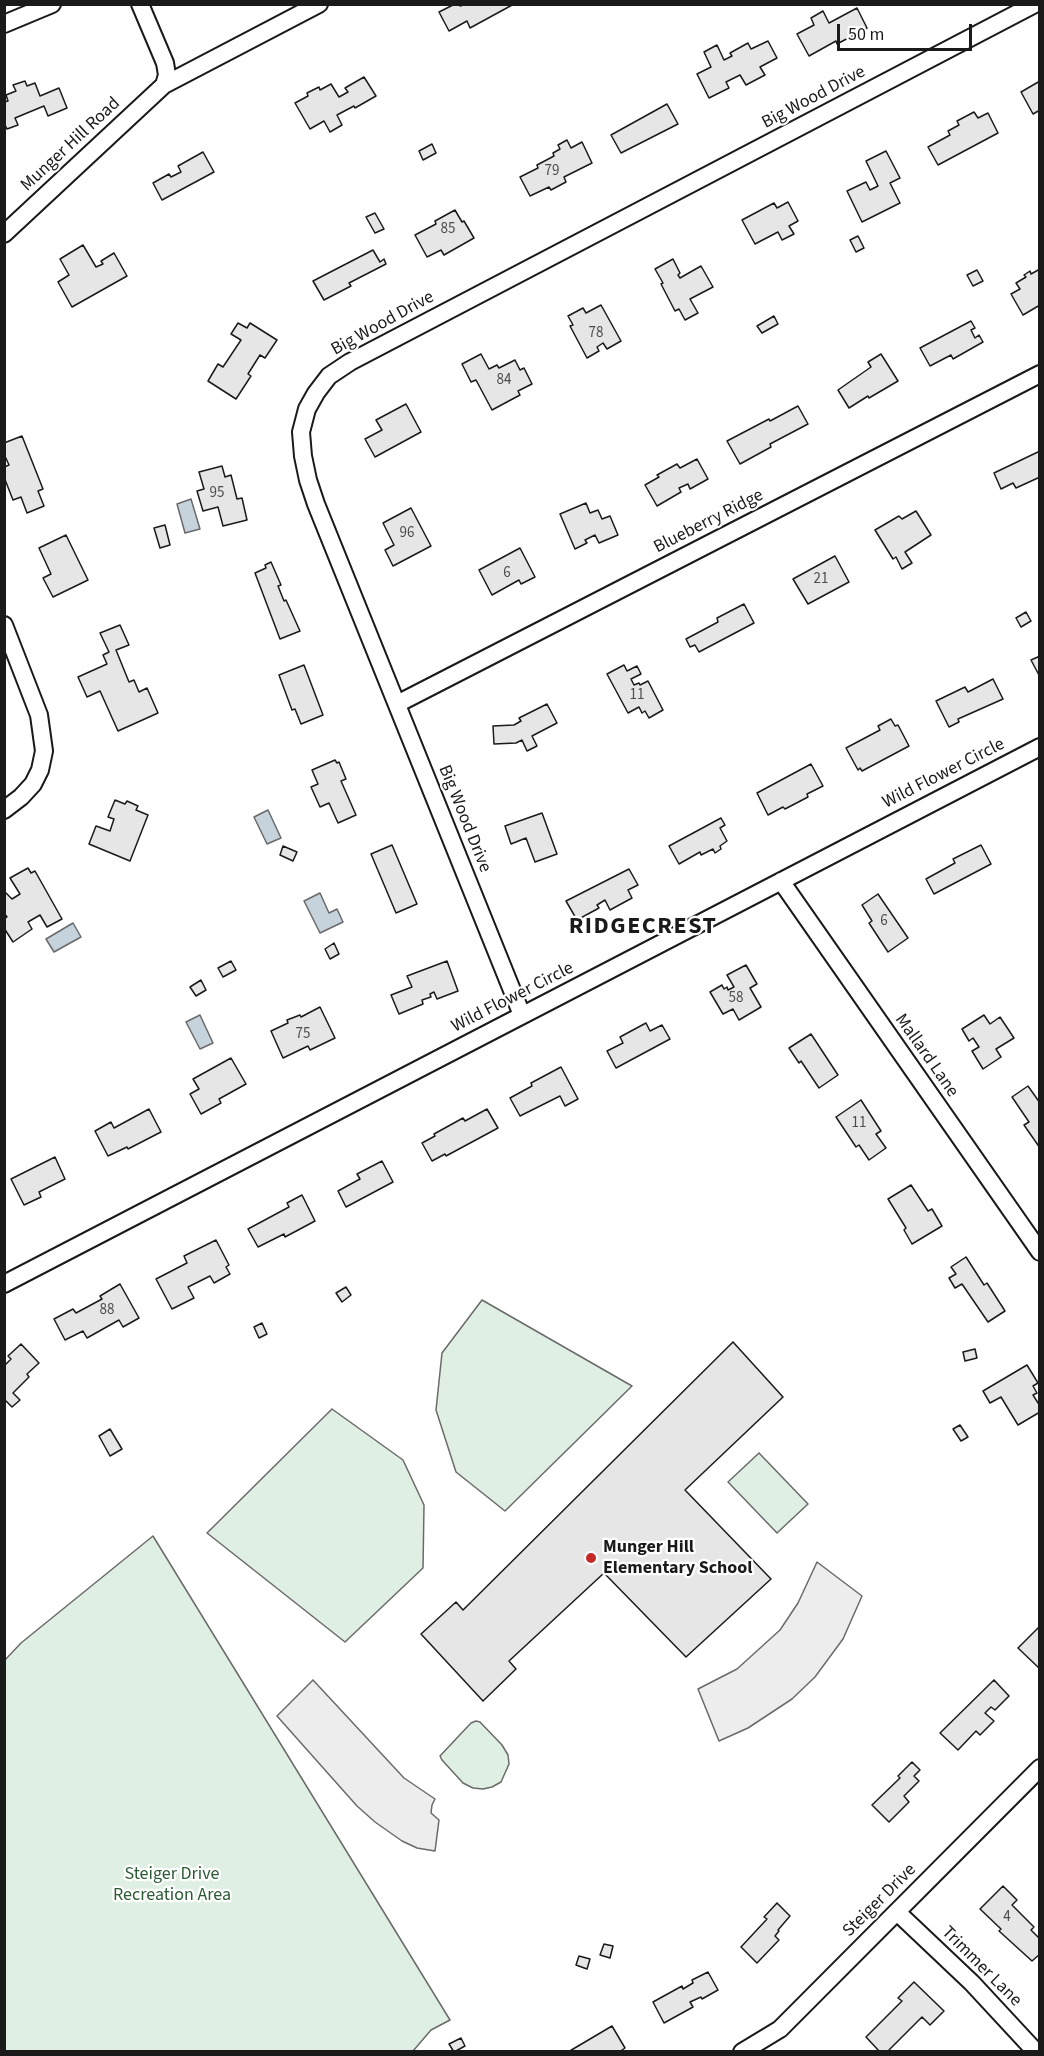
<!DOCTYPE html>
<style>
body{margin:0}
#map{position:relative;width:1044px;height:2056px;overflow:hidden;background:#fff;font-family:"Source Sans 3",sans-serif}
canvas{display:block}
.frame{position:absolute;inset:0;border:6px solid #1a1a1a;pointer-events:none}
.scale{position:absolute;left:837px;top:24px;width:135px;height:27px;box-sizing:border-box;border:3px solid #1a1a1a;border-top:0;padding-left:8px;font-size:18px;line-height:21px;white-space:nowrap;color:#1a1a1a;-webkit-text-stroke:4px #fff;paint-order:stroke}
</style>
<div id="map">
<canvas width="1044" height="2056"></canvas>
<div class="frame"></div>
<div class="scale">50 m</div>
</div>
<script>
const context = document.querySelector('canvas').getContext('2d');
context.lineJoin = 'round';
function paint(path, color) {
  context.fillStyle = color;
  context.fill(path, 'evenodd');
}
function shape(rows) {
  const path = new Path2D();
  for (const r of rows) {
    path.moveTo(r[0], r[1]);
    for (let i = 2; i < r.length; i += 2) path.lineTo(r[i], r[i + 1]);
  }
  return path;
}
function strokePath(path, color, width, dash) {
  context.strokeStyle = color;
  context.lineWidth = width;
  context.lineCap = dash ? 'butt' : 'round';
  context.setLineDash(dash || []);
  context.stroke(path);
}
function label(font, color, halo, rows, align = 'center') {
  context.font = font + ' "Source Sans 3",sans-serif';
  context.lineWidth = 4.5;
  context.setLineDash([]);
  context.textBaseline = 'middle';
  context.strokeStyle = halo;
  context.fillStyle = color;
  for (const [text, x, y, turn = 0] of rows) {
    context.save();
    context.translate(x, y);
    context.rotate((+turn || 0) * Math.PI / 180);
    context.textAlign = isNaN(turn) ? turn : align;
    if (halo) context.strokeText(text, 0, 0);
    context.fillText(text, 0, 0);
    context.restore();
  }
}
const green = shape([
 [482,1300,632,1386,505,1511,456,1472,436,1410,442,1353,482,1300],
 [332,1409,403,1460,424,1505,423,1568,345,1642,207,1533,332,1409],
 [759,1453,808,1504,777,1533,728,1482,759,1453],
 [153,1536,450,2020,431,2030,413,2051,5,2051,5,1660,21,1643,153,1536],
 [476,1721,480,1722,502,1745,508,1755,509,1764,501,1782,492,1787,483,1789,473,1788,463,1783,442,1760,440,1756,471,1723,476,1721]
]);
const parking = shape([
 [817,1562,862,1596,843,1639,815,1677,792,1699,748,1728,719,1741,698,1689,737,1669,780,1630,798,1603,817,1562],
 [313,1680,404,1778,435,1799,432,1805,431,1813,439,1820,435,1851,417,1848,402,1841,375,1822,357,1806,277,1716,313,1680]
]);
const water = shape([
 [191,499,200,529,185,533,177,504,191,499],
 [268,810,281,838,267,844,254,817,268,810],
 [320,893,329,913,337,909,343,922,320,933,304,901,320,893],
 [73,923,81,937,54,952,46,939,73,923],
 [200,1015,213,1043,200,1049,186,1022,200,1015]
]);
const building = shape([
 [455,4,461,6,464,4,514,4,470,28,467,21,449,31,439,12,455,4],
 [857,8,867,28,837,44,836,41,809,56,797,34,814,25,811,18,823,11,829,23,857,8],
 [768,41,777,58,760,67,765,75,746,85,740,75,726,82,729,88,709,98,697,74,711,67,704,52,717,45,724,60,732,56,730,53,748,43,751,49,768,41],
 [364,77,376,96,355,108,354,106,337,115,342,125,330,132,324,121,310,129,295,103,308,96,307,93,319,87,320,90,331,84,339,97,348,92,345,88,364,77],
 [25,81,27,86,35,83,40,96,59,88,67,108,48,116,44,106,15,118,18,125,7,129,4,123,4,102,8,101,6,95,16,91,13,85,25,81],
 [1040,81,1040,110,1033,114,1021,92,1040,81],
 [667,104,678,124,621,153,611,135,667,104],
 [974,112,978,118,988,113,998,133,938,165,928,147,950,135,948,131,959,125,957,121,974,112],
 [567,140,571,148,582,142,592,163,564,177,566,182,551,190,549,187,530,196,520,177,538,168,537,165,554,156,553,153,560,149,558,145,567,140],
 [432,144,436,153,423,160,419,151,432,144],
 [886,151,900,178,890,183,900,203,862,222,847,191,866,182,870,190,878,186,866,161,886,151],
 [203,152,214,172,162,200,153,183,169,174,171,177,181,172,178,166,203,152],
 [788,202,798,221,789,226,794,234,782,240,778,232,755,244,742,220,774,203,777,208,788,202],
 [455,210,462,222,464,221,474,238,444,255,441,250,427,257,415,235,436,224,435,221,455,210],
 [375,213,384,229,375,233,366,217,375,213],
 [858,236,864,248,856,252,850,240,858,236],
 [83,245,96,267,103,264,101,261,114,253,127,276,72,307,58,282,69,275,60,259,83,245],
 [373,250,380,262,384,259,386,264,349,283,351,286,324,300,313,281,373,250],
 [673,259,680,273,678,275,680,278,701,266,713,287,690,299,698,313,685,320,679,309,675,311,661,284,663,283,655,269,673,259],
 [1040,269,1040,305,1023,315,1011,294,1020,289,1016,283,1026,277,1024,275,1030,271,1031,274,1040,269],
 [977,270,983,281,973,286,967,275,977,270],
 [601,305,621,341,607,349,603,343,597,347,599,351,587,358,570,326,573,325,568,316,583,308,586,313,601,305],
 [774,316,778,324,762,333,757,326,774,316],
 [971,321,975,328,971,330,975,338,979,335,983,342,953,359,951,355,930,366,920,348,971,321],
 [238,323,247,328,250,323,277,340,265,358,260,355,248,374,251,376,236,399,208,381,218,364,223,367,241,340,231,334,238,323],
 [481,354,489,369,497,365,499,368,515,360,520,370,524,368,532,384,518,391,520,395,492,410,476,380,471,382,462,364,481,354],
 [881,354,898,381,869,398,868,396,849,408,838,390,871,367,868,362,881,354],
 [406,404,421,432,375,457,365,439,382,430,376,420,406,404],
 [798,406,808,424,770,444,771,447,740,464,727,441,769,419,770,421,798,406],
 [22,436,43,489,38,491,44,506,27,513,21,497,13,500,4,477,4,467,9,465,4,454,4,443,22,436],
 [1040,451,1040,477,1016,488,1013,483,1001,489,994,473,1040,451],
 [697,459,708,479,690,489,688,484,679,488,681,492,657,506,645,485,659,477,657,475,677,464,680,468,697,459],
 [222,466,225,477,231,475,237,499,242,498,247,520,223,526,218,507,203,511,197,491,204,489,199,472,222,466],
 [586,503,590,513,598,510,602,519,610,516,618,535,599,543,595,535,585,540,587,543,575,549,560,514,586,503],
 [411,508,431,546,393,566,385,550,394,545,383,523,411,508],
 [916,511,931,535,905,552,912,563,902,569,896,557,893,559,875,530,899,516,902,519,916,511],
 [165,525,170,545,160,548,154,528,165,525],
 [66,535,88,580,53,597,43,578,51,574,39,548,66,535],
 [520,548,535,577,521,584,519,580,492,595,479,570,520,548],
 [835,556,849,582,808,604,793,579,835,556],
 [271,562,281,585,278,586,284,601,286,600,300,631,280,639,255,573,266,568,265,565,271,562],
 [744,604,754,623,699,652,695,645,690,647,686,639,718,622,717,618,744,604],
 [1026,612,1031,621,1021,627,1016,618,1026,612],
 [120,625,129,645,116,650,129,682,134,680,139,692,147,688,158,713,118,731,100,691,87,697,78,677,107,664,103,655,109,652,100,633,120,625],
 [1040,656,1040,677,1031,660,1040,656],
 [304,665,323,715,301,724,295,709,292,710,279,675,304,665],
 [624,665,627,671,637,666,641,674,631,679,634,685,639,683,640,685,648,681,663,710,649,718,645,711,642,713,639,707,628,713,607,674,624,665],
 [993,679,1003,699,958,719,959,722,949,727,936,701,965,687,968,692,993,679],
 [547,704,557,723,532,736,537,746,527,751,522,740,516,743,494,744,493,726,514,725,521,721,519,718,547,704],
 [891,719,895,726,898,725,909,746,862,771,860,768,858,770,846,748,880,730,878,726,891,719],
 [335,760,337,763,339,762,346,779,341,781,356,815,338,823,329,803,320,807,311,787,318,784,312,770,335,760],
 [811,764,823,786,807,794,808,797,785,809,783,807,768,815,757,793,811,764],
 [115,800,125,804,127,801,138,806,136,810,148,815,130,861,89,844,96,826,110,831,114,819,108,817,115,800],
 [542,813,557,854,535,862,526,838,511,844,505,826,542,813],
 [721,818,725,825,720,828,727,841,720,846,721,849,715,853,713,849,701,855,700,852,679,864,669,846,721,818],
 [392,845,417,904,396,913,371,854,392,845],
 [981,845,991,864,934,894,926,879,955,863,953,859,981,845],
 [283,846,297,852,293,861,280,855,283,846],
 [28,868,31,873,35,871,62,919,47,927,40,915,28,922,32,929,13,942,4,928,4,919,7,917,4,913,4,891,12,899,20,894,10,878,28,868],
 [629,869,638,885,628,890,632,898,610,910,605,900,597,905,599,908,577,920,566,901,629,869],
 [878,894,908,938,888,952,869,923,872,921,862,905,878,894],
 [334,943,339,954,330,959,325,949,334,943],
 [231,961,236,970,223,977,218,968,231,961],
 [447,961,458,991,437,999,434,992,430,994,431,997,422,1000,423,1004,399,1014,391,995,412,987,407,976,447,961],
 [746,965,757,984,750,988,761,1007,739,1020,733,1009,723,1014,710,992,722,985,724,989,727,987,728,990,734,987,727,975,746,965],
 [201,980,206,990,196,996,190,987,201,980],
 [320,1007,335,1038,310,1050,308,1046,283,1058,271,1031,288,1023,287,1020,300,1015,301,1017,320,1007],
 [984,1015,990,1024,1000,1017,1014,1038,996,1049,1001,1057,983,1069,972,1051,979,1047,973,1038,969,1041,962,1029,984,1015],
 [646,1023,650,1031,662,1025,670,1039,616,1068,607,1051,623,1043,620,1037,646,1023],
 [811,1034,838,1075,819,1088,801,1061,799,1063,789,1048,811,1034],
 [231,1058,246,1084,219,1099,221,1103,201,1114,190,1094,199,1089,193,1079,231,1058],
 [561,1067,578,1099,565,1106,560,1096,520,1116,510,1098,532,1086,531,1083,561,1067],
 [1028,1086,1040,1103,1040,1148,1024,1125,1029,1122,1012,1097,1028,1086],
 [861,1100,881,1131,876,1134,886,1148,869,1160,859,1145,856,1147,836,1117,861,1100],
 [149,1109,161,1132,128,1149,127,1147,108,1156,95,1131,111,1122,114,1128,149,1109],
 [487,1109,498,1128,446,1156,445,1154,432,1161,422,1143,435,1136,434,1134,463,1118,465,1121,487,1109],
 [55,1157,65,1179,39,1192,41,1197,24,1205,11,1179,55,1157],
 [382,1161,393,1182,346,1207,338,1191,360,1179,357,1174,382,1161],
 [911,1185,928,1211,932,1209,942,1226,912,1244,904,1230,906,1228,888,1199,911,1185],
 [302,1195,315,1221,285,1237,284,1234,258,1247,248,1229,289,1207,287,1203,302,1195],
 [216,1240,229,1265,226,1267,230,1274,214,1283,210,1276,188,1287,194,1298,172,1309,156,1279,187,1263,184,1256,216,1240],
 [966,1257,984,1285,987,1283,1005,1311,988,1322,962,1284,955,1288,949,1278,956,1274,951,1267,966,1257],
 [120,1284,139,1318,123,1327,119,1320,87,1338,83,1331,65,1340,54,1319,73,1309,76,1313,102,1299,100,1296,120,1284],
 [346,1287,351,1295,342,1302,336,1293,346,1287],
 [262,1323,267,1334,259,1338,254,1327,262,1323],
 [733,1342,783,1397,685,1490,771,1579,686,1657,604,1573,509,1661,516,1669,483,1701,421,1634,456,1602,463,1610,733,1342],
 [21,1344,39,1363,27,1374,29,1377,13,1393,20,1400,12,1407,4,1399,4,1366,11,1359,8,1356,21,1344],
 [975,1349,977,1358,965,1361,963,1352,975,1349],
 [1027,1365,1038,1383,1033,1386,1037,1393,1033,1395,1040,1406,1040,1412,1018,1425,1001,1397,990,1403,983,1391,1027,1365],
 [960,1425,968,1437,961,1441,953,1429,960,1425],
 [110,1429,122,1449,110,1456,99,1436,110,1429],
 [1040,1626,1040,1669,1018,1648,1040,1626],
 [994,1680,1009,1696,995,1710,991,1707,985,1713,994,1721,980,1735,976,1731,958,1750,940,1733,994,1680],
 [912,1762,920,1770,914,1776,919,1781,904,1796,909,1802,889,1822,872,1805,900,1778,898,1776,912,1762],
 [1003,1886,1017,1900,1012,1905,1034,1927,1031,1930,1040,1939,1040,1954,1032,1961,999,1931,1001,1929,980,1909,1003,1886],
 [777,1903,790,1916,778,1930,779,1931,775,1936,779,1940,757,1963,741,1947,767,1919,764,1917,777,1903],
 [604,1944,613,1946,610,1958,600,1955,604,1944],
 [579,1956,590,1959,587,1969,576,1965,579,1956],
 [708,1972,718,1990,702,1999,701,1997,690,2002,693,2007,664,2023,653,2002,682,1986,683,1989,693,1983,692,1980,708,1972],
 [914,1982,944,2011,930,2025,922,2017,887,2052,880,2052,866,2037,902,2001,898,1998,914,1982],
 [612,2026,625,2048,619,2052,568,2052,612,2026],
 [461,2038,465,2046,454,2052,449,2044,461,2038]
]);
const minor = shape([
 [140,4,165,63,167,75,164,85],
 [4,24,52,4],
 [4,234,164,85,319,4],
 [4,625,39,715,44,751,40,770,33,784,21,797,4,810],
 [397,704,1040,374],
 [781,881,1040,1252],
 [522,1015,316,504,308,480,303,456,301,432,307,409,316,393,329,376,350,362,1035,4],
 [4,1284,1040,747],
 [897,1912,972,1983,1036,2052],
 [742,2052,780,2029,1040,1768]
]);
const markers = [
 [591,1558,6,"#c62828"]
];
const numberNames = [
 ["79",552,172],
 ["85",448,230],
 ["78",596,334],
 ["84",504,381],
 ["95",217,494],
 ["96",407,534],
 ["6",507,574],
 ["21",821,580],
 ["11",637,696],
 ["6",884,922],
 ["58",736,999],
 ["75",303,1035],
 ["11",859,1124],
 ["88",107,1311],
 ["4",1007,1918]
];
const streetNames = [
 ["Big Wood Drive",814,98,-28],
 ["Munger Hill Road",71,145,-43],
 ["Big Wood Drive",383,324,-29],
 ["Blueberry Ridge",709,522,-27],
 ["Wild Flower Circle",944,774,-27],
 ["Big Wood Drive",464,819,68],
 ["Wild Flower Circle",513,998,-27],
 ["Mallard Lane",926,1056,55],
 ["Steiger Drive",880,1901,-45],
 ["Trimmer Lane",981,1967,45]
];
const poiNames = [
 ["Munger Hill",603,1548],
 ["Elementary School",603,1569]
];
const parkNames = [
 ["Steiger Drive",172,1875],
 ["Recreation Area",172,1896]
];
const districtNames = [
 ["RIDGECREST",643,928]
];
paint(green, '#e0efe3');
strokePath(green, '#6a6a6a', 1.5);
paint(parking, '#ededed');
strokePath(parking, '#6a6a6a', 1.5);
paint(water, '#c6d2dc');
strokePath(water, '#6a6a6a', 1.5);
paint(building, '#e6e6e6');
strokePath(building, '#1a1a1a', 1.5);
strokePath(minor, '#1a1a1a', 20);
strokePath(minor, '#fff', 16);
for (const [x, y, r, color] of markers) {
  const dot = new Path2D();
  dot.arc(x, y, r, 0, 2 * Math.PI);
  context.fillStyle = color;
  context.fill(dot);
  strokePath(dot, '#fff', 2);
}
label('15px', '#4d4d4d', null, numberNames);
label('18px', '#1a1a1a', '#fff', streetNames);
label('bold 18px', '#1a1a1a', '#fff', poiNames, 'left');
label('18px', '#2b5a34', '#fff', parkNames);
context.letterSpacing = '1.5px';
label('bold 24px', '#1a1a1a', '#fff', districtNames);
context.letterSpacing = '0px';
</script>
